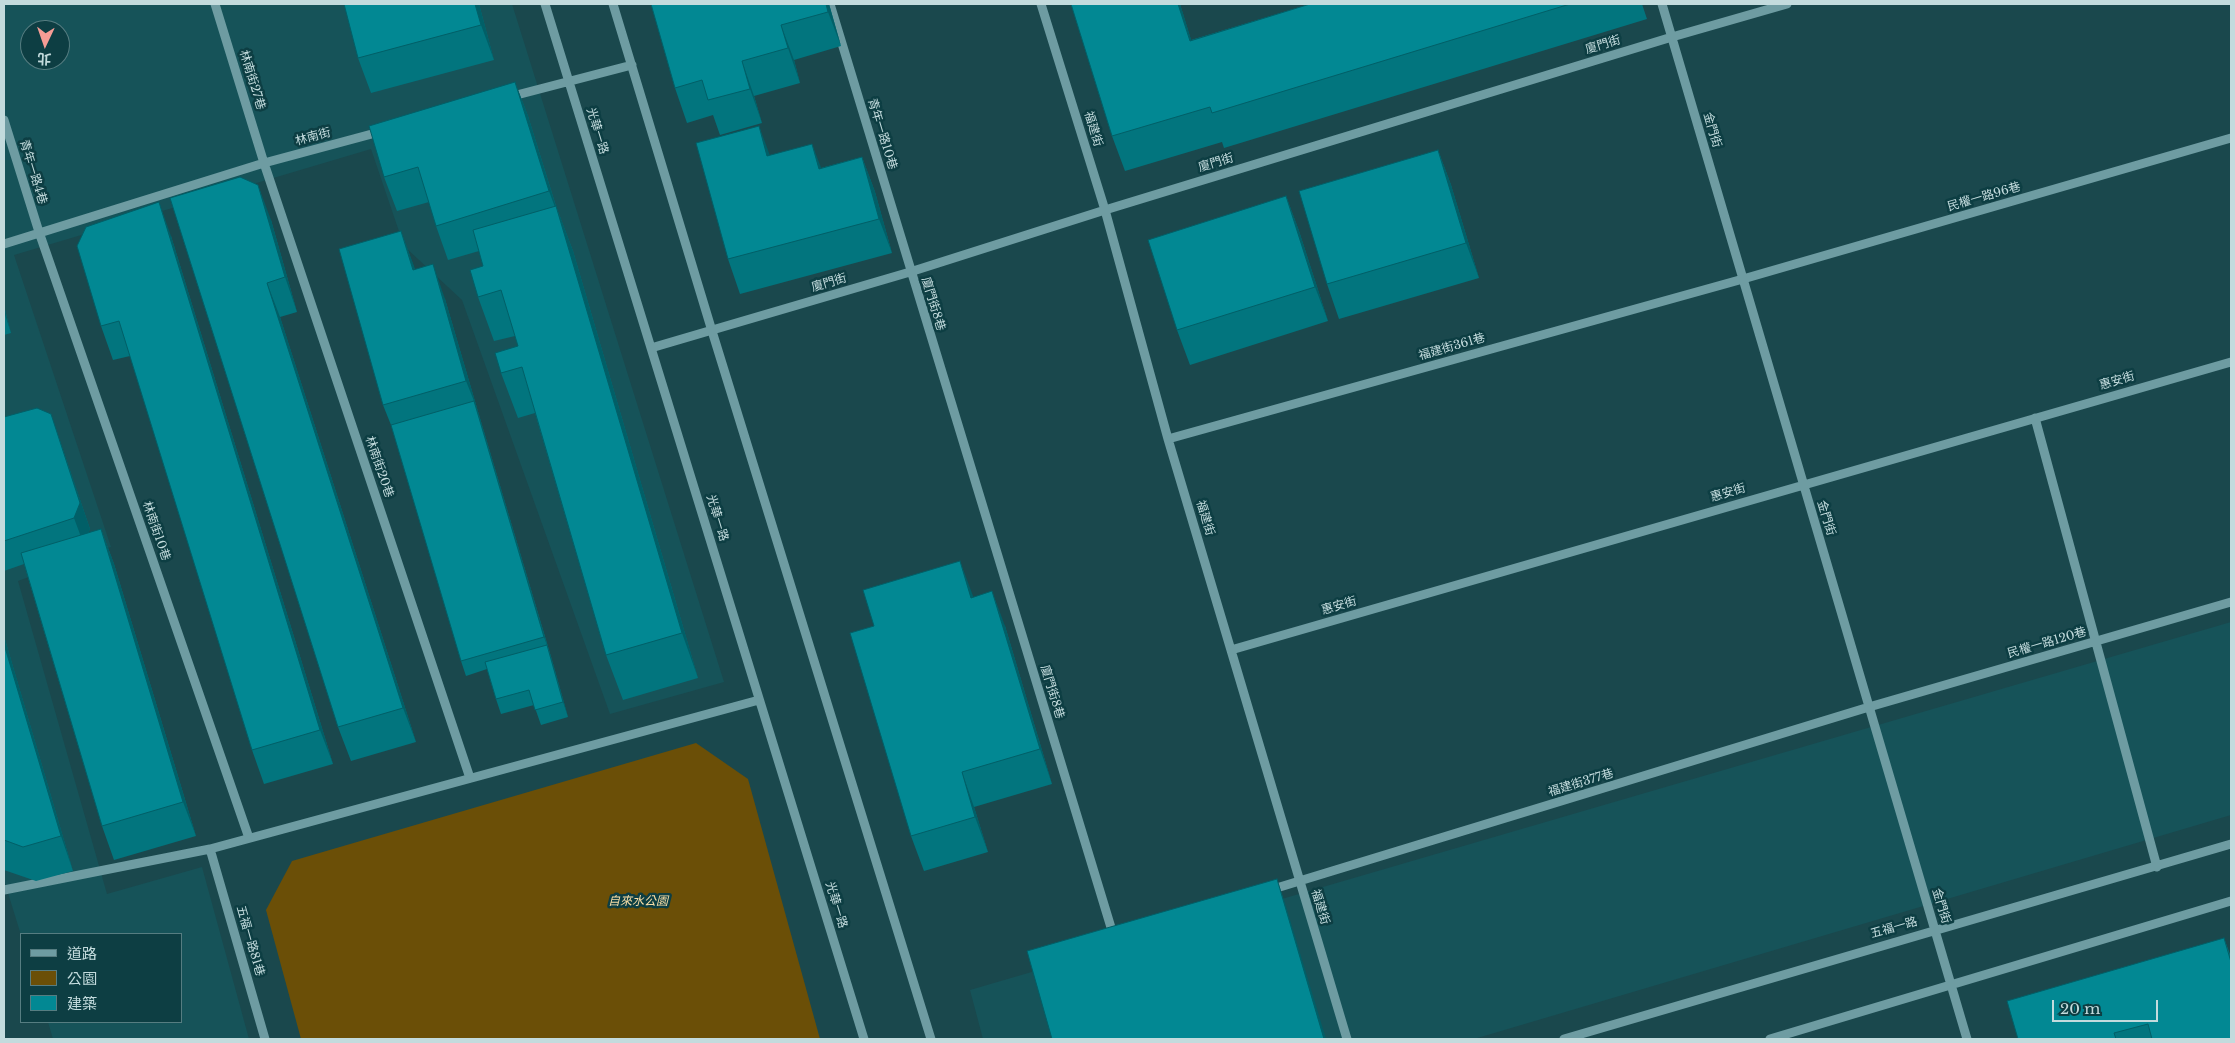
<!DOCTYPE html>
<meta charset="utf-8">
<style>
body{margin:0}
#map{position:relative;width:2235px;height:1043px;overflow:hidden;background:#1a484d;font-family:"Libre Baskerville","Noto Sans TC",serif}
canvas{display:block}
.frame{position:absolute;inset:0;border:5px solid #c3dbdd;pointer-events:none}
.legend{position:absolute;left:20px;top:933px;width:162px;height:90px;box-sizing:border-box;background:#0d3e43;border:1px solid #567d81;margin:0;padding:6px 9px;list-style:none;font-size:15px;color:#c3dbdd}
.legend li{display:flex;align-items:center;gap:10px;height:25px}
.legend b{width:25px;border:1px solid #567d81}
.north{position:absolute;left:20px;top:20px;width:50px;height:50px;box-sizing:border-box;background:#0d3e43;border:1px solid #567d81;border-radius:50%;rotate:183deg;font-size:14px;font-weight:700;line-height:20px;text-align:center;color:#c3dbdd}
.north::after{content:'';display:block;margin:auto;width:18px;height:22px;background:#f59c95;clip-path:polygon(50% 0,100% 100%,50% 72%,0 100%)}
.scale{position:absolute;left:2052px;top:1000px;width:106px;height:22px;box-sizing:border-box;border:2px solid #c3dbdd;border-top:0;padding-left:6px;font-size:15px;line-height:18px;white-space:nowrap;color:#c3dbdd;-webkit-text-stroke:4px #0d3e43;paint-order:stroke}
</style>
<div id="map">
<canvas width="2235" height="1043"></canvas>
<div class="frame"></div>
<ul class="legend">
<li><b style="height:6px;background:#6e9ca2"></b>道路</li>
<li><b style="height:14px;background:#6b4f07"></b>公園</li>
<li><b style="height:14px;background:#028893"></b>建築</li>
</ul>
<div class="north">北</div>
<div class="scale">20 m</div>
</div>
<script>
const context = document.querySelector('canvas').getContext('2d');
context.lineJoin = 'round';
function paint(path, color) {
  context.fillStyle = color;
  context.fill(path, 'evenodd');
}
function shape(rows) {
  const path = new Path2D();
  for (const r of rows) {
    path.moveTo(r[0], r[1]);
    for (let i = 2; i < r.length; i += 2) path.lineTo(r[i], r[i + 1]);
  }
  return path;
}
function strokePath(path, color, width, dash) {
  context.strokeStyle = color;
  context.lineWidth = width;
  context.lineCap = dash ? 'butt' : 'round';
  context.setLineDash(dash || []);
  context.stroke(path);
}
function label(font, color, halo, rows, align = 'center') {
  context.font = font + ' "Libre Baskerville","Noto Sans TC",serif';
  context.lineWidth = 5;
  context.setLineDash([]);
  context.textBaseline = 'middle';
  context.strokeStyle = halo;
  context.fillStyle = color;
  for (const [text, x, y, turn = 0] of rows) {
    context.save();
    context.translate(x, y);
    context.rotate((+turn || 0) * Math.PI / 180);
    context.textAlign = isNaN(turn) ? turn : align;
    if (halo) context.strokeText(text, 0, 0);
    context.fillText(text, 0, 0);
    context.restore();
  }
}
const built = shape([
 [4,4,512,4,724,682,610,714,462,300,404,246,371,149,14,255,111,547,18,581,107,894,202,867,249,1039,53,1039,48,1022,181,1022,181,934,21,935,4,880],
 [30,30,60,30,60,60,30,60],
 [2231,622,2231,815,1474,1039,983,1039,970,990]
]);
const green = shape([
 [696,743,748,779,820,1039,301,1039,266,910,292,861]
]);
const minor = shape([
 [215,4,264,163,470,778],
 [545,4,864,1039],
 [613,4,712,331,931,1039],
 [830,4,1113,934,1118,932],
 [1041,4,1105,210,1168,439,1347,1039],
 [1662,4,1967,1039],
 [509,97,632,65],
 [4,120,39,232,249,838],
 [4,244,264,163,383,131],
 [651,348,910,272,1105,210,1672,37,1787,4],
 [2035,418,2157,867],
 [1168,439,1743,279,2231,138],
 [1231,650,2231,362],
 [210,849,265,1039],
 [4,890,210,849,759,700],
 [1270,890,1869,707,2231,602],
 [1564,1039,2231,844],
 [1770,1039,2231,901]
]);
const wall = shape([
 [344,4,479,4,494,60,371,93,358,58],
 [651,4,829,4,841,46,794,60,800,83,754,96,762,123,720,135,713,115,687,123,675,88],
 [1071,4,1180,4,1191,40,1310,4,1642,4,1647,19,1224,148,1222,142,1125,171,1112,136],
 [515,82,528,116,556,206,573,251,698,678,623,700,606,655,535,413,518,418,501,373,518,346,515,336,494,341,478,297,483,266,479,251,448,260,436,226,429,202,397,211,384,177],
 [1438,150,1451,185,1479,278,1339,319,1327,284],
 [770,155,821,168,862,157,875,192,892,253,740,294,728,259],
 [1286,196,1299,231,1328,321,1190,365,1177,330],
 [170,198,271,220,297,312,280,317,416,742,351,761,338,727],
 [401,231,415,270,445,299,479,415,552,660,568,717,541,725,534,705,501,714,496,699,487,669,466,676,461,661,391,425,383,405],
 [171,236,333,764,264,784,252,750,130,356,113,360,101,326],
 [4,306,11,333,4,335],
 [51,414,60,441,90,529,88,533,101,529,114,564,196,836,114,860,102,826,24,564,4,571,4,417],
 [973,597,1005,626,1052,784,974,807,988,852,924,871,911,836],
 [4,636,73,871,36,881,4,870],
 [2224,938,2231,957,2231,1039,2018,1039]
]);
const shadedWall = shape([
 [475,4,479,4,494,60,481,25],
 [826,4,829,4,841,46,828,12],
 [1178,4,1180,4,1202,75,1190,41],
 [781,25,794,60,800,83,788,48],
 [742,61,754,96,762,123,750,89],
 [515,82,528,116,562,226,549,191],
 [759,126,772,161,767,156],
 [812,144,825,178,819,169],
 [1438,150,1451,185,1479,278,1466,243],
 [862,157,875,192,892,253,879,219],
 [258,185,271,220,297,312,285,277],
 [1286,196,1299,231,1328,321,1315,287],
 [159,202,171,236,333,764,320,730],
 [556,206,573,251,698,678,682,633],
 [401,231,414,266,425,305,413,270],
 [433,264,445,299,479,415,549,651,544,637,474,401,466,381],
 [267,283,280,317,416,742,403,708],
 [4,306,11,333,4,312],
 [51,414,60,441,90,529,84,545,74,518],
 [101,529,114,564,196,836,183,802],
 [960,561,973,596,984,632,971,598],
 [992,591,1005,626,1052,784,1040,749],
 [4,636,73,871,61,836,4,644],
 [547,645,552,660,568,717,563,702],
 [962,772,974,807,988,852,975,817],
 [1277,879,1284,900,1326,1039,1324,1039]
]);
const building = shape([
 [344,4,475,4,481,25,358,58,344,4],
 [651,4,826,4,828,12,781,25,788,48,742,61,750,89,708,100,702,80,675,88,651,4],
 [1071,4,1178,4,1190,41,1310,4,1570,4,1212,113,1210,107,1112,136,1071,4],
 [515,82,549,191,436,226,418,167,384,177,369,126,515,82],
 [759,126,767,156,812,144,819,169,862,157,879,219,728,259,696,143,759,126],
 [1438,150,1466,243,1327,284,1299,191,1438,150],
 [240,177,258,185,285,277,267,283,403,708,338,727,170,198,240,177],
 [1286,196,1315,287,1177,330,1148,240,1286,196],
 [159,202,320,730,252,750,119,321,101,326,77,246,86,227,159,202],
 [556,206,682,633,606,655,522,367,501,373,495,353,518,346,501,290,478,297,470,270,483,266,473,230,556,206],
 [401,231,413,270,433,264,466,381,383,405,339,249,401,231],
 [474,401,544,637,461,661,391,425,474,401],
 [37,408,51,414,80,503,74,518,4,541,4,417,37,408],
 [101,529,183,802,102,826,21,553,101,529],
 [960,561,971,598,992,591,1040,749,962,772,975,817,911,836,850,633,874,626,863,590,960,561],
 [4,644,61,836,23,847,4,840,4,644],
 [547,645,563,702,535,710,529,690,496,699,485,662,547,645],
 [1277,879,1324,1039,1052,1039,1027,951,1277,879],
 [2224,938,2231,962,2231,1039,2152,1039,2148,1024,2114,1033,2116,1039,2018,1039,2007,1001,2224,938]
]);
const streetNames = [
 ["廈門街",1603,45,-17],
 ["林南街27巷",252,80,73],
 ["福建街",1093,129,73],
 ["金門街",1712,130,74],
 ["光華一路",597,131,73],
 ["青年一路10巷",882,134,73],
 ["林南街",313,137,-15],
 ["廈門街",1216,163,-17],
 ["青年一路4巷",33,172,73],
 ["民權一路96巷",1984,197,-16],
 ["廈門街",829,283,-16],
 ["廈門街8巷",933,304,73],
 ["福建街361巷",1452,347,-16],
 ["惠安街",2117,381,-16],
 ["林南街20巷",379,467,71],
 ["惠安街",1728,493,-16],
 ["光華一路",717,518,73],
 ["福建街",1205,518,73],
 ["金門街",1826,518,73],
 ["林南街10巷",156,531,71],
 ["惠安街",1339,606,-16],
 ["民權一路120巷",2047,643,-16],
 ["廈門街8巷",1052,692,73],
 ["福建街377巷",1581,783,-17],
 ["光華一路",836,905,73],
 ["金門街",1941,906,73],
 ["福建街",1320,907,73],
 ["五福一路",1894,928,-16],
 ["五福一路81巷",250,941,74]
];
const parkNames = [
 ["自來水公園",638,902]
];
paint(built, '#165359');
paint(green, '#6b4f07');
strokePath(minor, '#6e9ca2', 9);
paint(wall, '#02757e');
paint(shadedWall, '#015f67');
paint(building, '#028893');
strokePath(building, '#015f67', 1);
label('12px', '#c3dbdd', '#0d3e43', streetNames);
label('italic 12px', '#f8dda6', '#0d3e43', parkNames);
</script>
